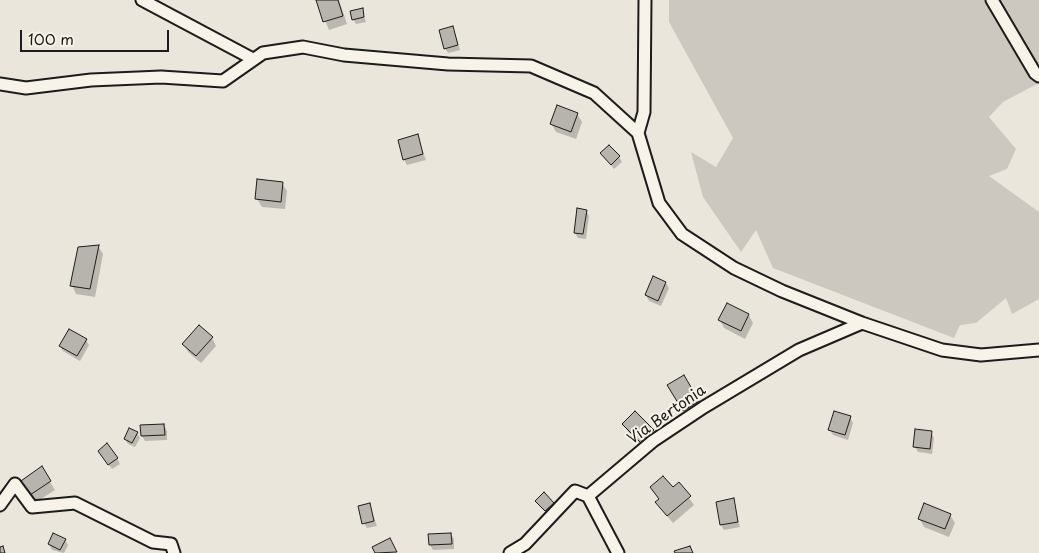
<!DOCTYPE html>
<style>
body{margin:0}
#map{position:relative;width:1039px;height:553px;overflow:hidden;background:#eae6dc;font-family:"Playpen Sans",sans-serif}
canvas{display:block}
.scale{position:absolute;left:20px;top:30px;width:149px;height:22px;box-sizing:border-box;border:2px solid #1c1c1c;border-top:0;padding-left:6px;font-size:15px;line-height:18px;white-space:nowrap;color:#1c1c1c;-webkit-text-stroke:4px #f7f3e8;paint-order:stroke}
</style>
<div id="map">
<canvas width="1039" height="553"></canvas>
<div class="scale">100 m</div>
</div>
<script>
const context = document.querySelector('canvas').getContext('2d');
context.lineJoin = 'round';
function paint(path, color) {
  context.fillStyle = color;
  context.fill(path, 'evenodd');
}
function shape(rows) {
  const path = new Path2D();
  for (const r of rows) {
    path.moveTo(r[0], r[1]);
    for (let i = 2; i < r.length; i += 2) path.lineTo(r[i], r[i + 1]);
  }
  return path;
}
function strokePath(path, color, width, dash) {
  context.strokeStyle = color;
  context.lineWidth = width;
  context.lineCap = dash ? 'butt' : 'round';
  context.setLineDash(dash || []);
  context.stroke(path);
}
function label(font, color, halo, rows, align = 'center') {
  context.font = font + ' "Playpen Sans",sans-serif';
  context.lineWidth = 4;
  context.setLineDash([]);
  context.textBaseline = 'middle';
  context.strokeStyle = halo;
  context.fillStyle = color;
  for (const [text, x, y, turn = 0] of rows) {
    context.save();
    context.translate(x, y);
    context.rotate((+turn || 0) * Math.PI / 180);
    context.textAlign = isNaN(turn) ? turn : align;
    if (halo) context.strokeText(text, 0, 0);
    context.fillText(text, 0, 0);
    context.restore();
  }
}
const green = shape([
 [669,0,1039,0,1039,83,1003,102,989,117,1016,149,1007,169,989,176,1039,212,1039,299,1012,314,1006,298,976,323,960,325,954,338,773,268,756,230,741,252,703,197,691,152,716,167,733,138,669,22]
]);
const shadow = shape([
 [317,0,339,0,347,24,329,30],
 [362,10,366,22,356,24,353,19],
 [453,27,460,50,448,53,445,48],
 [577,114,582,122,576,139,556,132,551,123],
 [417,136,426,160,407,165,404,159],
 [602,153,619,157,622,162,614,169],
 [282,183,287,191,285,209,262,207,257,199],
 [586,211,589,216,586,239,578,238,575,233],
 [98,246,103,254,95,297,76,294,72,285],
 [654,278,666,283,669,288,661,306,649,301,646,295],
 [748,314,753,323,745,339,724,328,720,320],
 [212,338,216,346,201,363,188,352,184,344],
 [86,340,89,345,80,361,63,351,60,346],
 [683,377,703,409,689,418,669,385],
 [850,417,853,423,848,440,833,435,830,430],
 [624,424,653,431,658,439,646,450,628,432],
 [164,425,167,431,167,440,145,441,142,436],
 [916,431,931,432,934,438,932,454,918,452,915,447],
 [137,433,140,438,135,447,128,444,125,439],
 [102,456,117,458,120,464,112,469],
 [41,468,55,490,33,504,24,491],
 [679,484,694,505,673,523,662,510,657,502,660,500,651,487,673,489],
 [733,500,740,527,724,530,721,525],
 [537,501,553,503,556,509,548,515],
 [369,504,377,526,367,528,364,523],
 [950,515,955,523,949,537,924,527,919,518],
 [451,534,454,539,454,549,433,550,430,545],
 [65,540,68,545,64,553,52,550,49,544]
]);
const building = shape([
 [316,0,338,0,343,16,323,22,316,0],
 [363,8,364,17,352,20,350,11,363,8],
 [453,26,458,45,444,49,439,30,453,26],
 [557,105,578,113,571,132,550,124,557,105],
 [418,134,423,154,403,160,398,140,418,134],
 [609,145,620,156,611,165,600,153,609,145],
 [257,179,283,182,281,202,255,199,257,179],
 [577,208,587,210,583,234,574,233,577,208],
 [99,245,90,289,70,286,78,247,99,245],
 [653,276,666,282,658,301,645,295,653,276],
 [727,303,749,314,741,331,718,320,727,303],
 [199,325,213,337,196,356,182,344,199,325],
 [69,329,87,339,77,356,59,346,69,329],
 [684,375,699,401,683,411,667,385,684,375],
 [635,411,654,430,641,443,622,424,635,411],
 [834,411,851,416,845,435,828,430,834,411],
 [164,424,165,435,141,436,140,425,164,424],
 [129,428,138,432,132,443,124,439,129,428],
 [915,429,932,431,930,449,913,447,915,429],
 [107,443,118,458,108,465,98,451,107,443],
 [42,466,51,481,27,497,18,483,42,466],
 [663,476,673,487,679,482,691,496,667,516,655,502,659,499,650,487,663,476],
 [544,492,554,503,545,511,535,501,544,492],
 [734,498,738,522,720,525,716,502,734,498],
 [370,503,374,521,362,524,358,506,370,503],
 [924,503,951,514,945,529,918,519,924,503],
 [53,533,66,539,60,550,48,544,53,533],
 [451,533,452,544,429,545,428,534,451,533],
 [390,538,397,552,375,553,372,547,390,538],
 [3,546,5,553,0,553,0,547,3,546],
 [690,546,693,553,675,553,674,551,690,546]
]);
const minor = shape([
 [142,0,253,59],
 [645,0,644,112,638,133,659,203,682,234,734,268,782,291,862,323,942,350,981,355,1039,350],
 [992,0,1035,73,1039,76],
 [0,84,26,88,91,80,161,77,223,81,263,53,303,47,344,55,448,64,531,66,594,93,638,133],
 [588,496,618,553],
 [0,505,15,484,32,507,75,503,153,542,171,544,174,553],
 [510,553,525,544,575,491,588,496,653,441,704,407,799,350,862,323]
]);
const streetNames = [
 ["Via Bertonia",667,415,-35]
];
paint(green, '#ccc8c0');
paint(shadow, '#0003');
paint(building, '#b6b4ac');
strokePath(building, '#1c1c1c', 1);
strokePath(minor, '#1c1c1c', 15);
strokePath(minor, '#f7f3e8', 11);
label('15px', '#1c1c1c', '#f7f3e8', streetNames);
</script>
